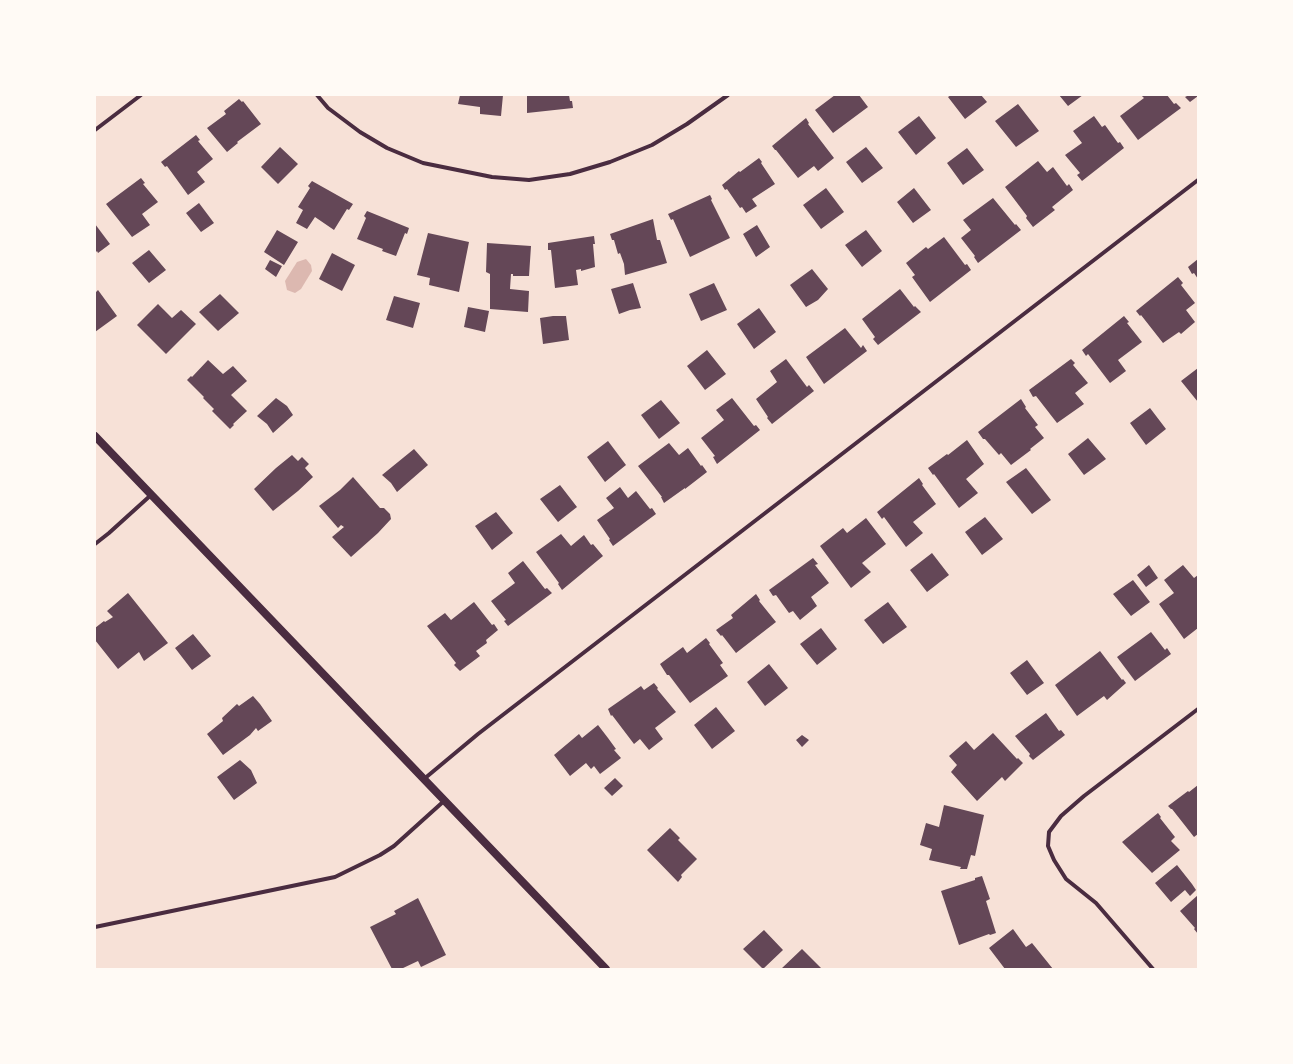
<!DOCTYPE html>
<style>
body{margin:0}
#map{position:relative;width:1293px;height:1064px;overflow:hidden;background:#f7e1d7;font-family:"PT Serif",serif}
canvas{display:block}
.frame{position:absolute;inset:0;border:96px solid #fffaf5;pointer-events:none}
</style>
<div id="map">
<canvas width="1293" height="1064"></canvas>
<div class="frame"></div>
</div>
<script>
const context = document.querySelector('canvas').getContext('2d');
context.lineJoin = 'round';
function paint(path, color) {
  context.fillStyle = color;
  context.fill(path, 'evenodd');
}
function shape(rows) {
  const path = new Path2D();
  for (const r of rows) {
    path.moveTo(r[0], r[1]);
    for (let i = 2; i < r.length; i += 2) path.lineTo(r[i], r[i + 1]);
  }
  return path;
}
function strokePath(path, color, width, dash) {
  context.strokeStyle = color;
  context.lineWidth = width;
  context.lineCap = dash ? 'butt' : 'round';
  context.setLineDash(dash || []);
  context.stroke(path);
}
const water = shape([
 [306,259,311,265,312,271,301,289,295,293,287,290,285,281,297,262]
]);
const building = shape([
 [460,95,503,95,501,116,480,114,480,107,458,104],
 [527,95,569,95,570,101,572,101,573,108,527,113],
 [835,95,859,95,868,107,833,133,815,110],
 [951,95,981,95,987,102,965,119,948,97],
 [1059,95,1083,95,1068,106],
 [1141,95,1167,95,1174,104,1176,103,1181,108,1138,140,1120,116,1144,98],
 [1186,95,1198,95,1198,96,1190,102,1185,97,1187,96],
 [239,99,242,102,243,101,261,124,237,142,238,143,227,152,207,128,226,114,224,111],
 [1018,104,1039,131,1016,147,995,121],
 [919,116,936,138,916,155,898,132],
 [1094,116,1102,127,1105,125,1118,143,1120,142,1124,148,1082,181,1077,175,1080,173,1065,155,1082,143,1073,131],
 [806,118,809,123,808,124,834,158,818,171,814,166,798,178,776,150,775,150,772,146],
 [196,135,200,140,198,141,213,159,197,172,205,182,188,195,167,166,165,167,161,162],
 [280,147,298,164,278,184,261,167],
 [866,147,883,168,862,183,846,162],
 [967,148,984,170,963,185,947,163],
 [759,158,762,162,761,163,775,184,752,199,757,206,746,213,742,207,740,208,727,189,725,190,722,185,739,171,740,172],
 [1038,161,1047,172,1053,167,1067,186,1069,184,1073,190,1052,207,1055,210,1033,227,1026,218,1027,216,1005,187],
 [141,178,145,183,143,184,158,202,142,214,150,225,132,237,106,204],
 [312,181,353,204,349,210,347,209,334,230,315,217,307,229,296,223,303,210,298,207,310,188,308,186],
 [826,188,844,212,821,229,803,205],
 [914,188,931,210,913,223,897,202],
 [710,195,712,199,711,200,730,238,690,257,673,219,671,220,668,214],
 [993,198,1015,225,1016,224,1021,230,978,263,974,257,975,256,961,238,971,230,963,220],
 [199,203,214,223,201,232,186,213],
 [367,211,409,228,407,234,405,233,396,256,382,251,383,249,357,239,366,218,364,216],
 [653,219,657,240,660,240,667,263,625,275,624,264,620,253,618,254,614,240,612,240,610,234],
 [95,224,110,244,98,253,97,251,95,253],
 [757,225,770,247,756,257,743,234],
 [277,230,298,242,284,265,264,252],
 [866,230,882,251,862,267,845,245],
 [428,233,469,242,459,292,429,285,430,278,417,275],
 [594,236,595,244,593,244,595,267,581,271,581,269,576,270,578,285,555,288,551,250,548,250,548,243],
 [944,237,965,265,967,264,971,270,930,302,912,277,915,275,906,263,926,247,928,249],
 [487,243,531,246,529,276,513,276,513,274,511,274,510,289,529,291,528,312,490,309,490,274,486,272],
 [149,250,166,270,149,283,132,263],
 [332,253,355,265,342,291,319,279],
 [1198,259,1198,279,1194,273,1192,274,1188,267],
 [270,260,282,266,276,277,265,269],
 [812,269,828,289,818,300,806,307,790,285],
 [1178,277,1183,283,1181,285,1195,303,1186,310,1195,322,1181,334,1179,332,1163,343,1141,315,1140,316,1136,311],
 [633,283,641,308,630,310,619,314,611,289],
 [714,283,727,310,701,321,689,294],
 [900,289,914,307,915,306,921,312,878,345,873,339,875,337,862,319],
 [98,290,117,316,95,332,95,293],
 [220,294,239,313,218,331,199,312],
 [394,296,420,303,413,328,386,320],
 [158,304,172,318,181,310,196,324,166,354,137,325],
 [468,307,489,311,485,332,464,327],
 [759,308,776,332,754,349,737,324],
 [553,316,566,316,569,340,543,344,540,318],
 [1124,316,1129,322,1127,323,1142,342,1118,360,1126,371,1110,383,1088,354,1086,356,1082,350],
 [845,328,861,348,863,345,867,351,824,384,806,357],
 [707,350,726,374,705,390,687,366],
 [786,359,807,387,809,385,814,391,772,424,767,418,768,417,756,399,777,382,770,371],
 [1071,359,1075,363,1073,365,1088,383,1075,393,1084,404,1057,423,1036,396,1033,397,1029,390],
 [208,360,223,374,233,366,247,381,231,395,247,411,233,424,234,425,230,429,212,411,214,409,203,398,204,397,187,380,191,376,192,377],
 [1198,368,1198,402,1181,381],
 [276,398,287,406,293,415,273,433,267,424,257,416],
 [732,398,754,426,756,425,760,430,717,464,713,457,715,456,701,438,724,420,716,410],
 [1021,399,1026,407,1025,408,1038,425,1035,427,1044,438,1030,449,1031,450,1011,465,1001,453,999,455,985,439,983,439,978,432],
 [661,400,680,423,659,439,641,415],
 [1150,408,1166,429,1146,445,1130,423],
 [1088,438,1106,459,1084,475,1068,454],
 [967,440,984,464,966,479,978,493,959,508,934,474,933,475,928,468,947,454,948,455],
 [608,441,626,465,605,482,587,457],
 [669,443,679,455,688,448,701,466,702,465,707,472,685,489,685,488,664,503,661,497,662,497,638,466],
 [414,449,428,465,397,492,391,483,382,475],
 [292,455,298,461,302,457,309,464,305,468,313,477,298,491,273,511,254,489,276,468],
 [1026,468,1051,500,1032,514,1006,482],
 [353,477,380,508,384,508,390,514,391,519,378,533,351,557,332,537,344,527,341,525,338,528,319,506,340,490],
 [919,478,923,484,922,485,936,504,913,522,923,533,906,547,884,517,882,519,877,512],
 [560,485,577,507,558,522,540,499],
 [620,487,628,498,636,491,650,509,652,508,656,514,613,546,609,540,610,539,597,520,614,508,606,498],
 [496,512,513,533,492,550,475,526],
 [985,517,1003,539,982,555,965,532],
 [866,518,886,544,862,563,871,572,851,588,820,546,843,528,847,533],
 [561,534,571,546,584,535,591,545,593,544,603,556,562,590,558,584,559,583,536,552],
 [932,553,949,575,927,592,910,570],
 [813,558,818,564,815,565,829,583,811,597,817,606,800,620,793,611,789,613,776,595,773,596,769,590],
 [523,561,545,589,547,588,552,593,508,626,504,621,506,620,491,601,515,583,508,573],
 [1149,565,1158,578,1146,587,1137,575],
 [1183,565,1194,578,1198,575,1198,628,1184,639,1159,604,1174,593,1164,580],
 [1133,580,1150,602,1131,616,1113,594],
 [128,593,168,643,144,661,139,652,118,669,95,640,95,628,104,621,105,622,113,617,107,611],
 [756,594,760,600,759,601,776,622,736,653,722,635,721,636,716,630,733,618,731,615],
 [474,602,492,625,494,624,498,630,486,640,487,643,476,651,480,656,460,671,454,665,456,663,427,626,445,613,451,620],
 [888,602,907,627,883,644,864,620],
 [821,628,837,649,817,665,800,644],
 [1151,632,1165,650,1167,648,1171,654,1135,681,1117,657],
 [193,634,211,656,192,670,175,648],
 [706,638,710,643,709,644,723,663,720,665,728,676,690,703,669,675,667,675,660,664,683,647,687,653],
 [1100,651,1122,680,1123,679,1126,683,1107,700,1104,696,1077,716,1055,685],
 [1027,660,1044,683,1027,695,1010,673],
 [769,664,788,688,765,706,747,682],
 [654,683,658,688,657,689,676,712,655,728,663,739,649,750,640,739,634,744,612,715,611,716,608,709,641,686,644,690],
 [253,696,260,704,272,721,258,731,256,728,250,735,223,755,207,734,223,721,222,718,237,704,239,706],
 [716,707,735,731,712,749,694,725],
 [1046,713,1059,731,1061,730,1065,735,1033,760,1029,756,1030,754,1015,736],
 [598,725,608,738,616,749,614,750,621,758,600,774,594,766,591,769,586,763,570,776,554,755,579,734,582,738],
 [993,733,1017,759,1018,758,1023,763,1005,781,1002,777,977,801,951,772,957,765,949,756,966,741,974,750],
 [802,735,809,740,802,747,796,740],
 [240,760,251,770,257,783,234,800,217,777],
 [615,778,623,786,612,796,604,788],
 [1198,785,1198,834,1194,837,1172,809,1171,809,1168,806,1188,791,1189,792],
 [944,805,984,815,975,856,971,855,967,869,960,869,961,867,929,860,932,849,920,845,926,823,939,827],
 [1158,813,1161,817,1160,818,1175,837,1171,841,1180,850,1152,873,1122,842],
 [670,828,680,838,678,840,697,859,681,875,682,877,678,882,647,850],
 [1177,865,1192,884,1196,890,1190,896,1185,890,1171,902,1155,883],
 [982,876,990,899,986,901,996,933,990,935,989,934,959,945,941,891,975,880,975,878],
 [1198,895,1198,934,1194,929,1195,928,1180,911],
 [418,898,446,955,421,967,418,961,401,969,392,969,370,927,396,914,394,911],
 [1013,929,1026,947,1032,943,1053,969,1005,969,989,948],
 [764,930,783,950,763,969,743,949],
 [802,949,822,969,781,969]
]);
const minor = shape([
 [317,95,328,108,360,132,387,148,423,163,492,177,529,180,570,174,610,162,652,145,687,124,728,95],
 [95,130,141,95],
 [95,544,109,533,151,495],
 [424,779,478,734,1198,180],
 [95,927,335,877,380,855,394,846,444,801],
 [1153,969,1096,903,1066,879,1054,860,1048,846,1049,832,1061,816,1084,796,1198,709]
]);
const secondary = shape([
 [95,436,606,969]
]);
paint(water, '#dcb8b0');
paint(building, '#644757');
strokePath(minor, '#4a2c40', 4);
strokePath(secondary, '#4a2c40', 8);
</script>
